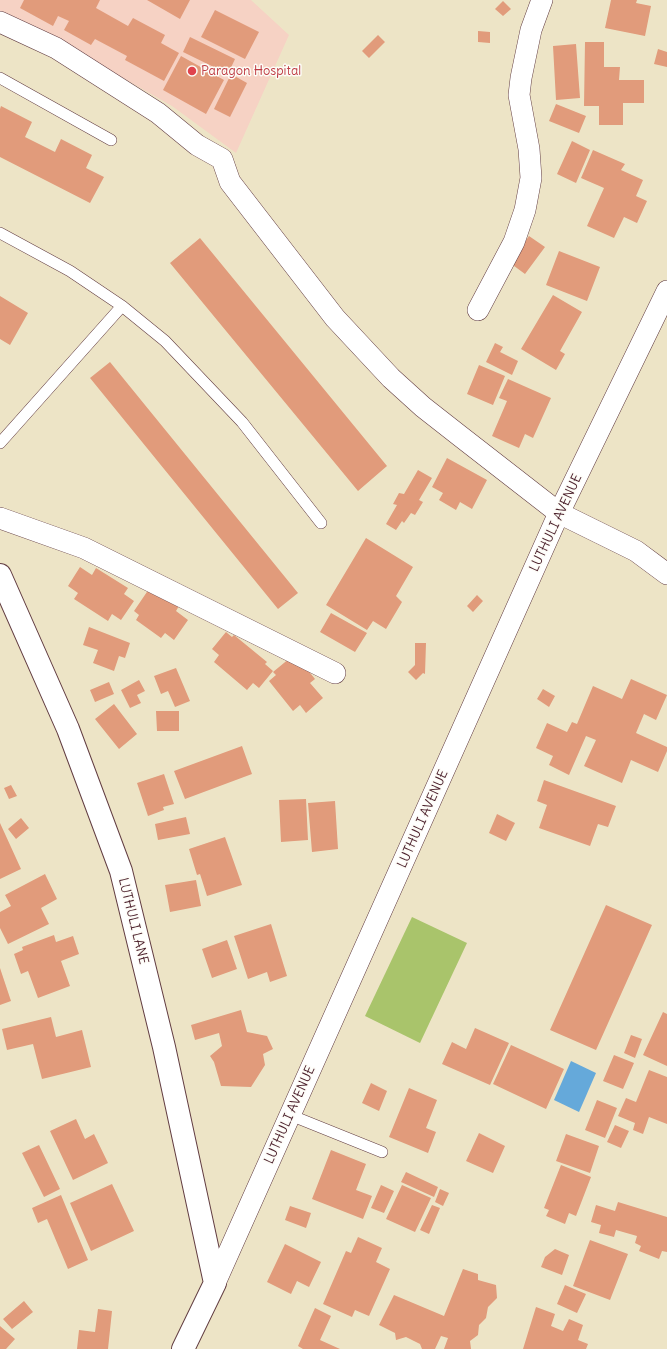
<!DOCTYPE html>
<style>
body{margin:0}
canvas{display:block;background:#ede4c6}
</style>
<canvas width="667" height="1349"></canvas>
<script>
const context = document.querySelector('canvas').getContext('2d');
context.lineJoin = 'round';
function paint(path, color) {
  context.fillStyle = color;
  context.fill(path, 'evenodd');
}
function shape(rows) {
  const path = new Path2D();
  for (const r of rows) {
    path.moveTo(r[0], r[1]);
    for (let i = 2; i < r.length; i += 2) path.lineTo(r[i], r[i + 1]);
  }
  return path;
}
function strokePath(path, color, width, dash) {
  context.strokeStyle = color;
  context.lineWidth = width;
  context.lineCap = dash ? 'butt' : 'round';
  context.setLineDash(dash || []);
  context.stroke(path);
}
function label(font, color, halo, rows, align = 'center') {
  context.font = font + ' Delius,sans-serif';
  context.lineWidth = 3;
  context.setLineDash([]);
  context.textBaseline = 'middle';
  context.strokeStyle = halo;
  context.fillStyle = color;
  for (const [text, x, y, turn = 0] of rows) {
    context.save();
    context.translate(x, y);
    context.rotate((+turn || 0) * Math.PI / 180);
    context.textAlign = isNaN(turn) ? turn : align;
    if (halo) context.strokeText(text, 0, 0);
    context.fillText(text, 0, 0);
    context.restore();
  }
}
const built = shape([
 [0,0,251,0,289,35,236,153,172,106,48,35,0,11]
]);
const green = shape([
 [412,917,467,943,420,1043,365,1016]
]);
const water = shape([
 [571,1061,596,1073,579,1112,554,1100]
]);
const building = shape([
 [24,0,100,0,96,8,128,26,133,18,165,35,161,43,179,53,164,81,125,60,127,56,95,39,91,45,64,30,69,21,58,16,53,26,20,8],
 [147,0,190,0,180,19],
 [611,0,637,0,636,3,651,6,645,36,605,28],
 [503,1,511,9,503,16,495,9],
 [215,10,259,32,245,59,201,37],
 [478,31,490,32,490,43,478,42],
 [378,35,385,42,369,58,362,51],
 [190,37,235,59,228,74,183,52],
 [585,42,604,42,604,67,620,67,619,80,644,80,644,103,623,103,623,125,599,125,599,106,584,106],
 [576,44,580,98,556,100,553,46],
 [658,49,667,52,667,67,654,64],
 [181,56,224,80,206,114,163,90],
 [231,74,247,83,230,117,214,109],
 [556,104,586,116,579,133,549,121],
 [1,106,32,122,25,137,55,152,61,139,92,155,86,168,104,177,90,203,0,157,0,109],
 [572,141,590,150,576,183,557,174],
 [593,150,625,164,621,170,643,180,636,196,647,201,637,223,624,217,614,238,587,226,604,188,581,178],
 [529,236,545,247,525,274,510,263],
 [200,238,387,466,358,491,170,263],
 [559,251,600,267,587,301,546,285],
 [553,295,582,312,560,351,565,354,556,370,521,349],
 [0,296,28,313,10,345,0,339],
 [495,343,503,347,500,352,518,361,512,375,486,362],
 [110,362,298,593,278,609,90,378],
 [479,365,505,376,493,405,467,394],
 [508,379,551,398,533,438,525,434,519,448,492,436,507,401,499,398],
 [447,458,487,480,472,509,460,502,456,510,439,500,443,493,432,487],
 [418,470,432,478,419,500,423,502,415,515,411,513,404,523,402,521,396,530,386,524,397,505,393,504,399,493,404,494],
 [366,538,413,567,396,596,402,602,386,629,373,621,367,630,326,605],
 [80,567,92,575,96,568,128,588,124,594,134,601,121,620,112,614,108,621,74,599,78,593,68,586],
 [151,586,179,606,176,611,188,620,174,640,165,633,161,638,136,620,139,615,134,611],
 [477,595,483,601,473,612,467,606],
 [331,613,367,633,355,652,320,632],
 [89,627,130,643,125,658,119,656,114,671,93,663,98,650,83,645],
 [226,632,232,637,234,635,267,662,265,664,273,671,259,688,253,683,247,690,214,662,219,655,212,649],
 [415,643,426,643,425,674,423,673,416,680,408,672,415,665],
 [290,658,298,658,315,679,310,683,323,698,306,713,300,705,293,711,269,681,276,675,273,672],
 [176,668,190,701,175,707,168,691,161,694,154,676],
 [631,679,667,695,656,720,644,714,636,733,667,747,667,751,658,772,631,760,622,783,584,766,596,740,586,736,569,775,549,765,553,756,536,748,547,723,567,732,572,722,577,724,593,686,622,699],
 [139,680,145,691,137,695,141,703,130,708,121,690],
 [109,682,114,694,95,702,90,690],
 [543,689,555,696,549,707,537,699],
 [114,704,137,734,119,749,95,719],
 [156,711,179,711,179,731,157,731],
 [242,746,252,774,185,799,174,771],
 [164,774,174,804,163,807,164,810,148,816,137,783],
 [544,780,616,806,608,827,598,824,590,846,539,828,547,805,537,801],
 [11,785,17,796,9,799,4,788],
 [306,799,308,840,281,842,279,800],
 [335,801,338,849,312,852,308,803],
 [497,814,515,823,506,841,489,833],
 [186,817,190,834,158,840,155,824],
 [21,818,29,828,16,839,8,829],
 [0,823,21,869,0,879],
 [225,837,242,885,207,896,200,874,197,875,189,849],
 [45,874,57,899,41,908,49,924,8,944,0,928,0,912,11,906,5,895],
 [196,880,201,906,170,912,165,885],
 [606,905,652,925,596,1050,550,1030],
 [271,924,287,976,270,982,267,972,248,979,234,936],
 [54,935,56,942,73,936,79,954,61,961,70,986,38,998,28,971,21,974,14,954,23,950,22,947],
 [227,940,237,969,212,978,202,949],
 [0,968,11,1001,0,1005],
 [241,1010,247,1032,267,1036,273,1049,263,1054,265,1065,251,1087,221,1086,214,1062,210,1056,222,1046,219,1033,195,1040,191,1025],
 [663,1012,667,1014,667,1066,643,1055],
 [51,1017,56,1037,82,1030,91,1067,42,1079,33,1044,7,1050,2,1029],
 [475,1028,509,1043,490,1085,442,1064,452,1042,466,1049],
 [631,1035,642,1039,635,1058,624,1053],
 [511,1045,564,1069,546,1109,493,1084],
 [614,1055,634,1063,623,1089,603,1081],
 [649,1070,667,1077,667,1124,649,1117,643,1134,633,1130,635,1123,618,1116,626,1098,636,1102],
 [371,1083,387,1091,379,1111,362,1103],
 [409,1088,437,1100,426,1128,436,1132,428,1153,389,1137],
 [597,1100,617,1108,605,1138,585,1130],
 [76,1119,85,1139,94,1134,108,1163,73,1180,50,1131],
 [615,1125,629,1131,621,1148,607,1142],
 [479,1133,505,1146,493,1173,466,1161],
 [566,1134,599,1146,590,1173,556,1161],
 [39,1145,60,1189,44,1197,22,1153],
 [331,1150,366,1164,356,1190,372,1196,363,1219,312,1199],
 [561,1165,591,1177,576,1216,569,1213,565,1224,546,1216,549,1210,544,1208],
 [406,1172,438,1187,434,1197,401,1182],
 [112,1184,134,1231,91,1251,70,1203],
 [381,1185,394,1191,384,1213,371,1208],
 [402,1185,431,1198,415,1232,386,1219],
 [440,1189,449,1193,443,1206,435,1202],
 [61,1195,88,1260,68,1269,47,1219,38,1223,32,1208],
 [618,1202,667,1217,667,1252,662,1251,659,1259,639,1251,641,1246,635,1243,637,1236,616,1230,614,1237,599,1233,601,1225,591,1222,596,1205,615,1211],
 [432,1205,440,1208,429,1234,420,1230],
 [290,1206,311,1213,306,1228,285,1220],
 [358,1237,382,1248,376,1262,390,1269,369,1316,355,1310,352,1317,323,1304,346,1251,351,1253],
 [590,1240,628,1254,610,1300,573,1286],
 [285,1244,321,1262,309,1287,297,1281,291,1294,267,1282],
 [555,1249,569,1255,562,1275,541,1267,545,1257],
 [463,1269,478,1274,478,1280,496,1285,497,1298,488,1307,486,1318,479,1325,478,1335,470,1341,471,1349,444,1349,448,1338,441,1336,435,1349,422,1349,420,1344,406,1337,396,1340,395,1333,379,1325,394,1295,444,1316],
 [565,1285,586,1294,577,1313,557,1304],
 [24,1301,33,1312,12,1329,3,1319],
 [536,1307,555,1314,551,1326,563,1331,569,1319,583,1325,578,1340,588,1344,586,1349,523,1349],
 [315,1308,331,1316,320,1340,340,1349,303,1349,298,1346],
 [98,1309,112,1311,108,1349,77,1349,79,1330,95,1332],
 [0,1326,15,1339,6,1349,0,1349]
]);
const service = shape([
 [0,78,111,140],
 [0,233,70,271,122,306,165,341,242,422,321,523],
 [0,443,122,306],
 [290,1115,382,1152]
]);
const minor = shape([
 [0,22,56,48,158,113,197,145,222,159,230,182,335,318,391,378,423,407,460,436,559,513,636,551,667,574],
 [478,310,514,242,525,210,531,178,529,149,519,95,521,78,531,30,542,0],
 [0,518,84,548,335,673],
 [215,1283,559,513,667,291]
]);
const tertiary = shape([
 [0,575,68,729,121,871,164,1047,215,1283,183,1349]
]);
const markers = [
 [192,71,5,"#e0444e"]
];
const healthNames = [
 ["Paragon Hospital",201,71]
];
const streetNames = [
 ["LUTHULI AVENUE",556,523,-65],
 ["LUTHULI AVENUE",423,819,-66],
 ["LUTHULI LANE",133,921,76],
 ["LUTHULI AVENUE",290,1115,-66]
];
paint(built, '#f6d2c4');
paint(green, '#a9c46b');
paint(water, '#65a9da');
paint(building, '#e19b7b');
strokePath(service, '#623d42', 12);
strokePath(minor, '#623d42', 22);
strokePath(tertiary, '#623d42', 24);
strokePath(service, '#fff', 11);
strokePath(minor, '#fff', 21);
strokePath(tertiary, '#fff', 22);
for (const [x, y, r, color] of markers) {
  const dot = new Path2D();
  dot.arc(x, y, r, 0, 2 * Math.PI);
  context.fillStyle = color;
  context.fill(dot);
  strokePath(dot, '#fdfcf7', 1.5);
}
label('13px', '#be3a42', '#fdfcf7', healthNames, 'left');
label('13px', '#4a1f2b', '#fdfcf7', streetNames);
</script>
